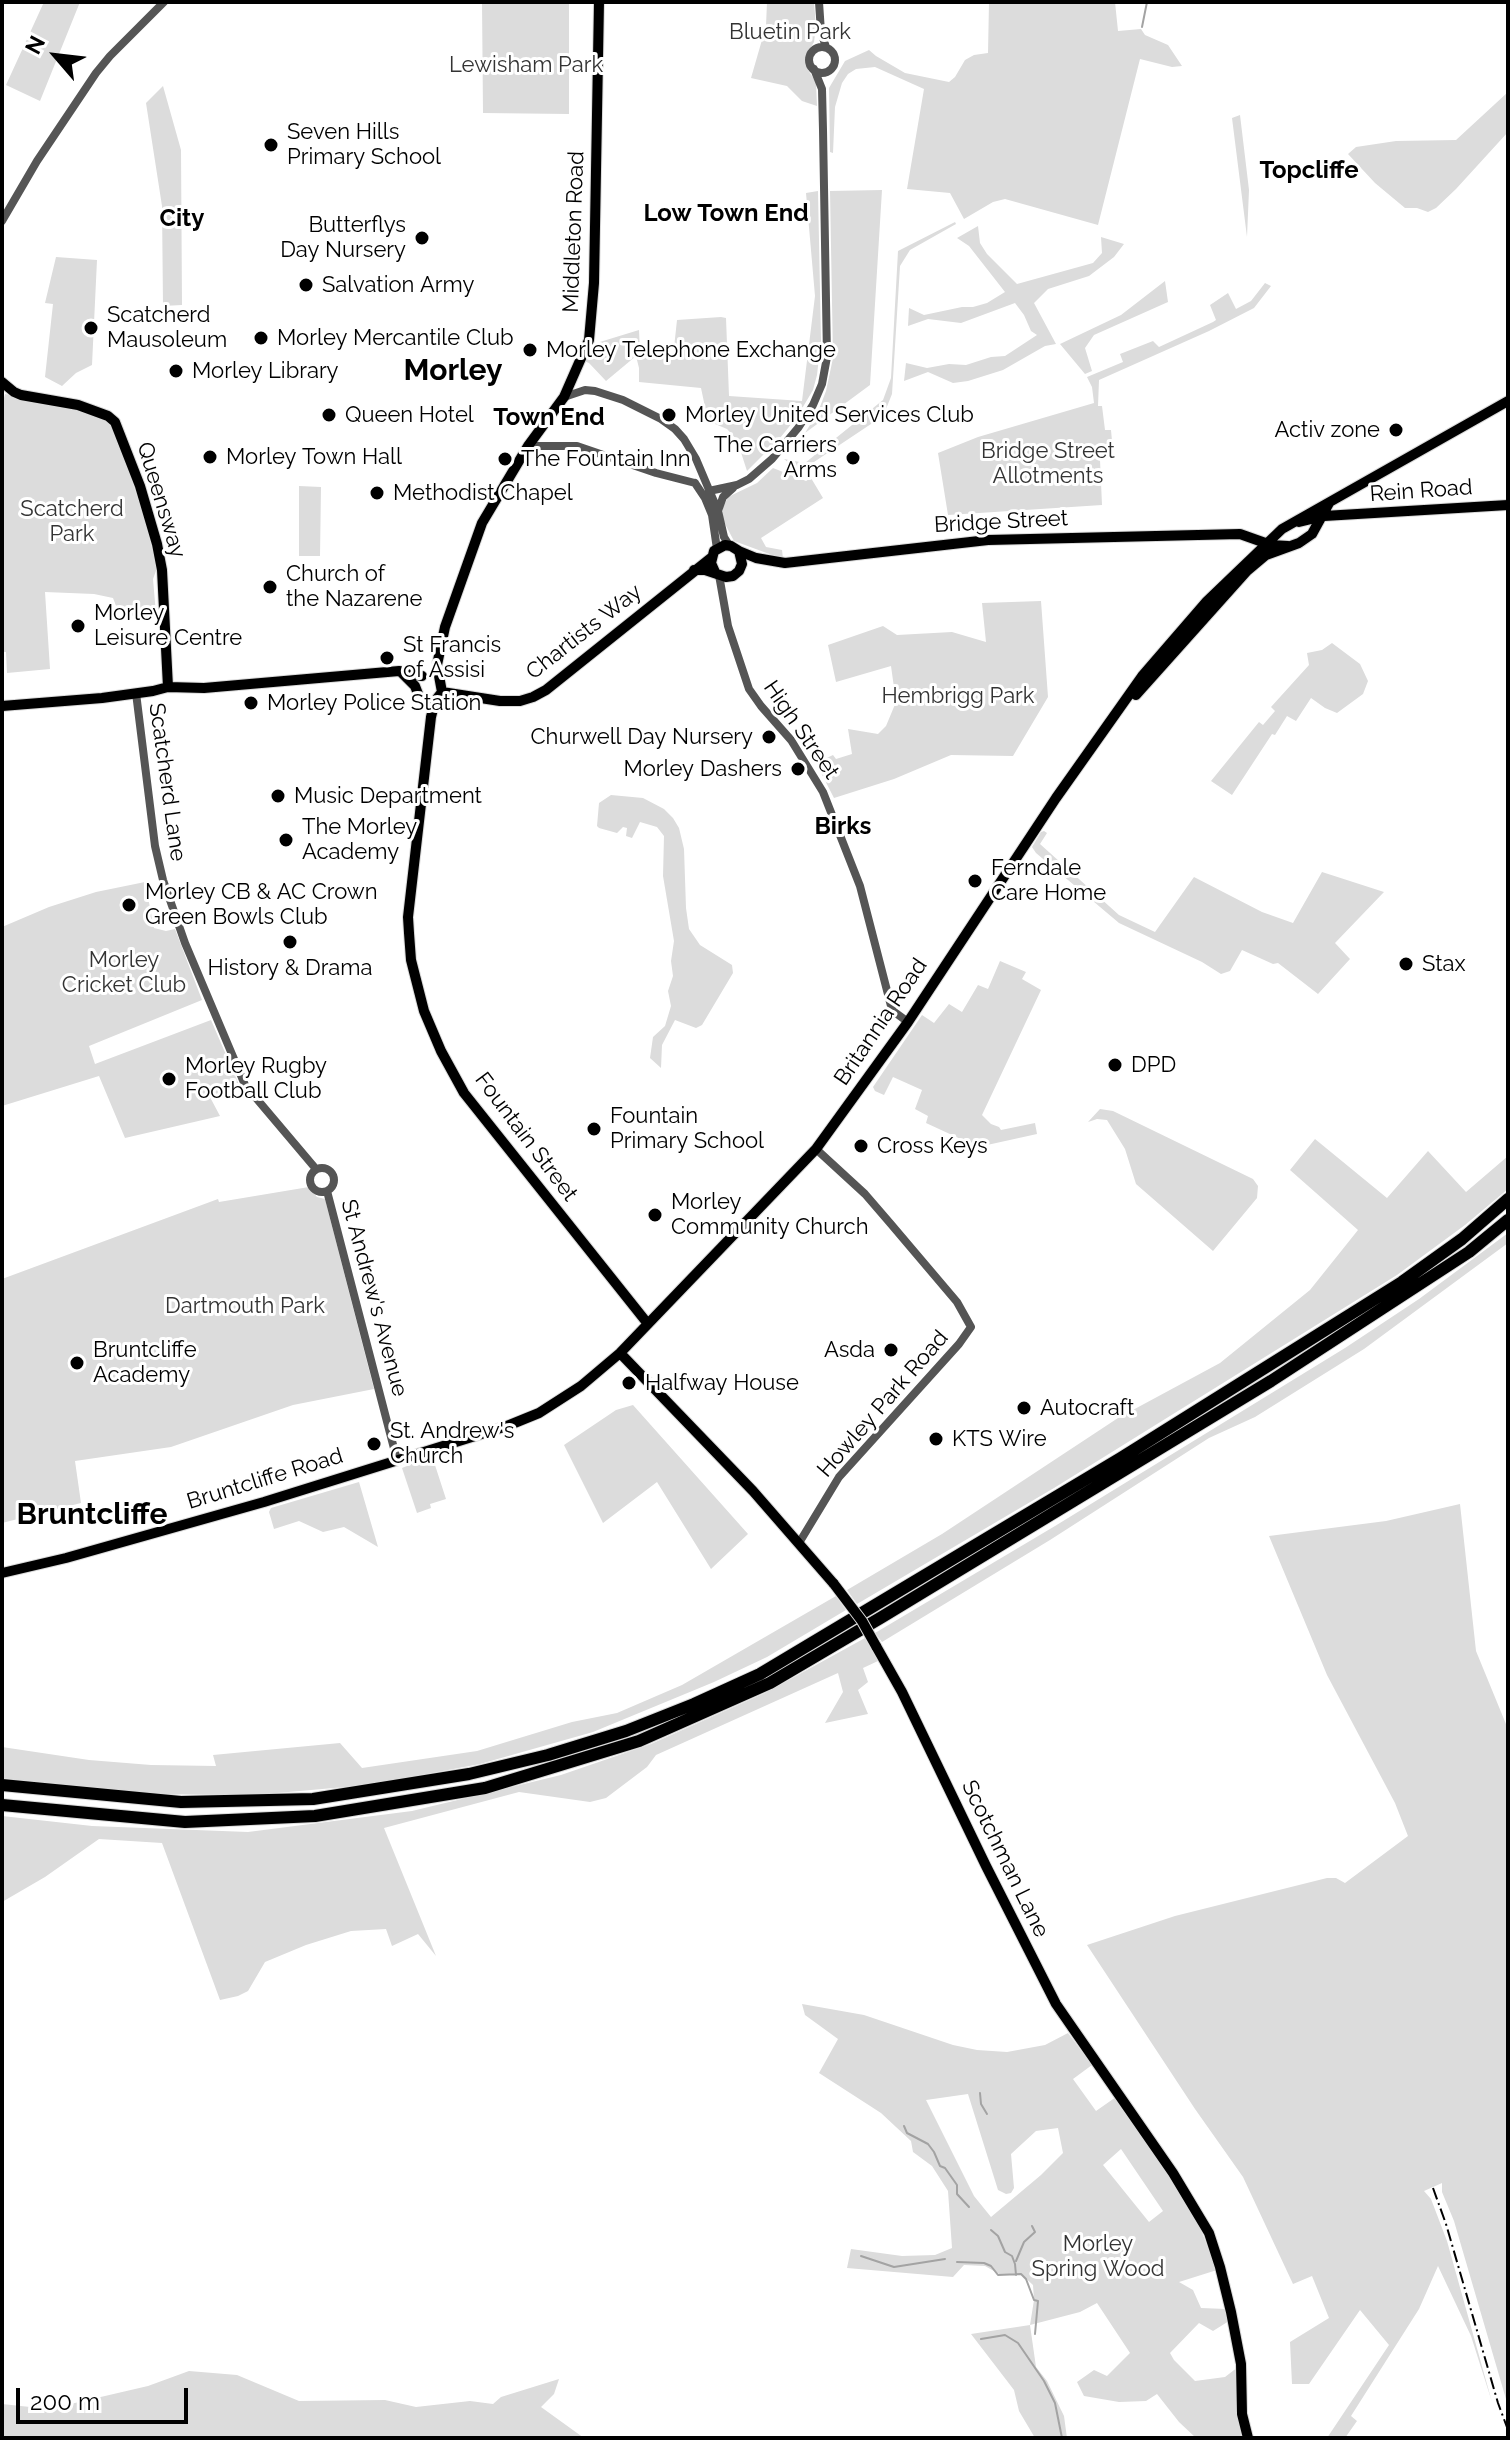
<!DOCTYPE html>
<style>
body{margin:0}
#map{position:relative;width:1510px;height:2440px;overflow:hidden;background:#fff;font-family:Raleway,sans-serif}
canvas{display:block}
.frame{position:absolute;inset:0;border:4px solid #000;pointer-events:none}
.north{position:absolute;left:16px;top:16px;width:80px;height:80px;-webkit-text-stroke:6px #fff;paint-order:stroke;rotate:298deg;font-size:22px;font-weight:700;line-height:32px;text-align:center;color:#000}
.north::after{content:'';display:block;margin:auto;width:28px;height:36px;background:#000;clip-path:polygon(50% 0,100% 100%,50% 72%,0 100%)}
.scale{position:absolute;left:16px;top:2388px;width:172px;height:36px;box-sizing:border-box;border:4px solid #000;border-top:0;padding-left:10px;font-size:24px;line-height:28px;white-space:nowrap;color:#000;-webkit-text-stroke:6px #fff;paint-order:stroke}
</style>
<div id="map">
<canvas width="1510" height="2440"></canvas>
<div class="frame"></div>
<div class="north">N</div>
<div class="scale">200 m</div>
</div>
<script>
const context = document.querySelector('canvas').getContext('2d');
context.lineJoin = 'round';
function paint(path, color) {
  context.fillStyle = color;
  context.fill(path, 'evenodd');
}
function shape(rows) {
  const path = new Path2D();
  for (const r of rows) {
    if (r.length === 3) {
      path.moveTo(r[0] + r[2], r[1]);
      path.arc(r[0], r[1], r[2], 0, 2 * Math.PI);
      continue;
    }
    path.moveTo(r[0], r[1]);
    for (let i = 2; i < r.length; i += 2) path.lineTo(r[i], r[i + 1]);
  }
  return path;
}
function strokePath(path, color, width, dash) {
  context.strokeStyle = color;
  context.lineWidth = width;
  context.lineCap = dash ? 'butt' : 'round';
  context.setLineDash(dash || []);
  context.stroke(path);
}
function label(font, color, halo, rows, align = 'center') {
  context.font = font + ' Raleway,sans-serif';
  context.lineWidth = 6;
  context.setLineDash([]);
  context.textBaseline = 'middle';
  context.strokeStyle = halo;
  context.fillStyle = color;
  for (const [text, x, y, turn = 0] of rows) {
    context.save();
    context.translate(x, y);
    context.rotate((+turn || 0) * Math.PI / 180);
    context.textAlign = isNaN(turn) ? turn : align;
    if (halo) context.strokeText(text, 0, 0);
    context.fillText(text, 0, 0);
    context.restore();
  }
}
const green = shape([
 [44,2,80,2,40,101,6,85],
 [482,2,569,2,569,114,483,113],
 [767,2,814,2,816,27,814,42,805,57,808,70,816,82,817,106,802,101,787,86,751,78,766,26],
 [989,2,1115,2,1118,31,1141,29,1145,35,1168,45,1182,66,1172,67,1140,59,1098,225,1005,199,993,202,964,219,950,193,907,189,924,89,875,67,856,69,848,74,842,83,835,107,833,153,830,152,829,88,845,61,869,50,876,56,905,73,949,82,955,77,965,60,974,55,988,53],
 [163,86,181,150,182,305,163,306,162,206,146,103],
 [1508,92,1508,132,1456,189,1436,208,1428,212,1417,208,1405,208,1375,183,1348,154,1356,147,1396,141,1456,140],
 [1240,115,1249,190,1247,237,1232,118],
 [882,190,870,385,805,433,818,412,826,391,833,358,830,191],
 [818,191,821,340,817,375,813,390,797,417,780,438,747,471,737,440,727,429,708,421,701,388,639,382,639,368,636,356,606,381,589,363,584,361,590,345,639,330,640,353,673,357,677,320,721,317,726,318,729,396,802,401,815,296,806,193],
 [955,222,956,224,910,250,900,266,892,394,886,409,877,420,808,466,798,468,790,464,784,459,805,463,883,400,891,378,898,251],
 [978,226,980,243,987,254,1017,284,1093,263,1102,253,1101,237,1124,244,1114,257,1089,276,1048,289,1034,303,1056,344,1045,346,1003,370,968,381,953,383,928,372,904,381,906,363,927,368,949,364,966,365,991,357,1005,356,1037,335,1031,331,1024,315,1015,303,961,323,928,319,908,326,909,308,924,315,962,307,973,307,987,303,1005,292,969,246,957,238],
 [56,257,97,260,92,365,76,373,62,386,45,377,53,304,45,303],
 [1165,281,1168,302,1094,335,1085,348,1092,371,1085,374,1060,344,1121,315],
 [1265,283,1271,286,1254,308,1209,331,1099,380,1098,406,1102,406,1105,430,1111,430,1112,441,1105,447,1100,460,1102,505,948,515,938,453,978,437,1094,403,1092,387,1087,377,1123,362,1120,354,1153,341,1159,347,1213,322,1216,320,1210,305,1228,293,1236,309,1251,301],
 [5,394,77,410,104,419,109,424,115,432,143,513,157,568,153,579,156,614,130,616,118,611,113,598,94,594,45,592,50,669,7,673,6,652,2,652,2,406],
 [773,468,806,481,811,478,823,498,761,538,766,547,782,550,783,559,734,541,724,522,722,514,723,507,728,497,757,483],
 [299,486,321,487,320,556,299,556],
 [1041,601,1048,697,1013,756,951,755,894,779,834,798,816,763,833,755,836,759,852,754,848,729,878,734,886,726,896,702,891,666,836,682,828,645,883,626,897,635,952,632,986,642,982,603],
 [1332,643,1360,664,1368,681,1363,694,1337,713,1325,708,1311,698,1296,721,1287,716,1275,735,1272,734,1232,795,1211,781,1259,722,1263,725,1275,711,1271,707,1309,665,1307,653,1322,650],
 [611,795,643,798,664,809,673,818,679,828,684,849,686,908,689,929,700,945,732,965,733,973,702,1025,696,1028,675,1020,662,1045,661,1068,650,1058,653,1037,665,1026,671,1006,668,991,673,976,671,961,674,941,663,876,664,836,657,827,640,822,632,838,626,836,627,828,623,827,617,833,599,828,597,826,599,803],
 [1044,831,1047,833,1040,844,1119,915,1155,932,1194,877,1262,912,1293,923,1322,872,1384,892,1335,943,1350,959,1318,994,1278,963,1273,964,1242,950,1230,971,1221,974,1202,962,1119,923,1036,853,1032,847,1041,832],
 [145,882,154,928,166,931,175,929,202,1000,89,1046,95,1064,211,1020,240,1087,211,1099,220,1116,125,1138,99,1076,2,1106,2,927,49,907,96,892],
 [1000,961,1026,972,1022,979,1041,990,982,1115,991,1124,999,1127,1001,1130,1035,1123,1037,1134,978,1147,926,1123,928,1116,915,1109,922,1090,893,1077,884,1095,875,1091,873,1087,922,1015,934,1023,949,1004,962,1012,978,985,988,989],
 [1100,1109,1113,1111,1253,1179,1258,1186,1257,1198,1213,1251,1136,1184,1125,1149,1107,1120,1097,1119,1088,1122],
 [1315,1139,1387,1198,1428,1151,1466,1192,1508,1156,1508,1189,1465,1225,1397,1275,1054,1488,857,1604,847,1590,942,1534,1118,1418,1220,1363,1310,1290,1358,1230,1290,1170],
 [309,1187,317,1197,325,1199,374,1389,293,1405,171,1447,75,1461,81,1503,2,1523,2,1279,218,1199,219,1202],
 [1508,1233,1508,1243,1364,1349,1255,1417,1209,1438,1050,1540,882,1642,875,1633,1055,1526,1345,1348,1419,1299],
 [633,1405,748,1534,711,1569,657,1482,603,1523,564,1445,616,1410],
 [429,1457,434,1462,446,1499,430,1504,431,1508,417,1513,402,1468],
 [359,1482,378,1547,344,1527,323,1532,299,1521,274,1529,269,1512,271,1508],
 [1460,1504,1476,1651,1508,1729,1508,2406,1454,2221,1442,2192,1442,2183,1424,2191,1431,2199,1447,2241,1492,2402,1471,2336,1438,2266,1419,2309,1351,2416,1357,2421,1345,2438,1327,2438,1389,2345,1360,2310,1309,2384,1292,2384,1290,2342,1329,2318,1312,2276,1293,2284,1243,2177,1195,2109,1087,1945,1175,1916,1327,1878,1336,1878,1345,1883,1408,1836,1395,1803,1327,1675,1269,1536,1386,1521],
 [836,1596,846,1610,767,1657,714,1682,593,1732,480,1764,368,1785,254,1795,147,1794,60,1786,2,1778,2,1747,89,1760,151,1765,216,1766,213,1755,340,1743,362,1768,477,1751,572,1722,617,1713,682,1685],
 [865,1638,878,1661,863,1668,868,1682,858,1690,868,1714,825,1723,843,1692,838,1673,656,1755,647,1767,606,1798,590,1802,519,1792,384,1828,436,1956,418,1934,392,1946,386,1929,351,1931,306,1945,265,1962,248,1991,238,1996,220,2000,162,1843,99,1839,45,1877,2,1902,2,1816,92,1826,248,1832,412,1811,561,1775,651,1744,765,1693],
 [802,2004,864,2015,953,2045,977,2050,1007,2052,1045,2045,1068,2033,1092,2065,1073,2079,1096,2111,1116,2097,1195,2215,1217,2270,1179,2282,1193,2290,1201,2308,1226,2309,1229,2321,1213,2331,1199,2323,1170,2353,1174,2360,1195,2381,1225,2377,1238,2367,1243,2438,1196,2438,1179,2422,1157,2394,1146,2401,1119,2402,1084,2396,1077,2382,1094,2370,1107,2376,1130,2353,1097,2303,1080,2312,1030,2325,1036,2367,1047,2381,1064,2416,1067,2438,1035,2438,1019,2411,1014,2390,971,2334,1030,2325,1034,2300,1033,2285,1021,2274,1001,2275,985,2266,964,2265,953,2277,847,2268,851,2249,902,2256,935,2255,952,2248,948,2191,932,2166,913,2152,911,2141,881,2113,819,2073,838,2039,805,2015],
 [968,2094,998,2190,1006,2194,1011,2193,1014,2188,1011,2154,1036,2131,1058,2128,1063,2153,1041,2175,991,2217,974,2196,926,2100],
 [1121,2149,1163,2211,1149,2222,1103,2165],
 [189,2371,237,2375,299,2401,385,2400,416,2407,470,2401,493,2404,501,2397,559,2379,554,2394,541,2407,584,2438,2,2438,2,2404,49,2409,148,2386]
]);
const stream = shape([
 [1142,27,1147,2],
 [980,2093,981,2104,987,2114],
 [904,2126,907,2133,928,2144,934,2152,940,2166,945,2168,957,2185,957,2194,969,2207],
 [991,2230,998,2236,1005,2252,1012,2256,1015,2264,1016,2275],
 [861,2256,894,2267,945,2259],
 [1016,2261,1024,2242,1035,2232,1032,2226],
 [957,2262,984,2263,991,2266,998,2275,1021,2274,1026,2279,1034,2300,1038,2301,1035,2334],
 [981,2339,1005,2335,1018,2343,1044,2381,1055,2403,1062,2438]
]);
const minor = shape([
 [819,2,821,32,826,47],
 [822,60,13],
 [2,221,37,161,96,73,110,56,164,2],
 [564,397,585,390,595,391,623,400,661,419,675,429,684,439,696,459,718,511,724,537,729,545],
 [528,446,577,446,656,473,695,483],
 [695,483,705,498,712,515,717,549],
 [709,491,737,485,749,479,772,459,798,428,813,405,822,384,827,357,823,130,822,89,814,69],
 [718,511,723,497,733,488],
 [719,575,728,626,749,689,761,706,791,740,823,792,860,886,891,1006,893,1011,908,1022],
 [136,693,155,846,163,880,185,943,245,1085,316,1169],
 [322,1180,12],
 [327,1191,397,1460],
 [799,1543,839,1477,959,1344,971,1327,957,1302,890,1223,865,1194,816,1149]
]);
const major = shape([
 [599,2,594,283,589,340,564,397,528,446,482,523,445,627,437,665,442,692,435,701,431,717,408,917,409,933,411,960,424,1011,441,1051,464,1093,648,1324],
 [2,382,14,392,21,395,78,405,108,416,115,422,140,486,157,544,162,570,168,687],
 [1299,522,1324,516,1508,505],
 [739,551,756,558,785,563,988,540,1240,534,1271,545,1288,546],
 [694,570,705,570,726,577,733,576,739,571,742,564,739,551,731,546,725,545,714,551,711,563,715,572],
 [401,672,415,686,420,699,427,702,435,701],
 [442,692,500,701,520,701,533,697,546,690,711,558],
 [1136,695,1247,571,1266,555,1299,543,1312,534,1329,503],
 [2,706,102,698,153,691,168,687,204,688,399,671,422,676],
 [620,1353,753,1491,834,1584],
 [2,1573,66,1558,264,1502,507,1426,539,1413,581,1386,620,1353,816,1149,908,1022,1056,798,1143,675,1207,601,1282,529,1508,401],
 [876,1646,902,1692,986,1866,1056,2004,1173,2173,1209,2233,1220,2267,1231,2312,1241,2364,1242,2414,1248,2438]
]);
const highway = shape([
 [2,1785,181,1802,313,1799,469,1774,548,1755,626,1731,694,1704,760,1674,1121,1458,1402,1282,1462,1239,1508,1199],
 [2,1805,185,1822,315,1816,485,1788,639,1741,770,1683,882,1617,1271,1381,1469,1252,1508,1220]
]);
const rail = shape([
 [1433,2188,1446,2224,1498,2403,1508,2430]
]);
const majorBridge = shape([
 [834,1584,862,1621,876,1646]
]);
const markers = [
 [271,145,8,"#000"],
 [422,238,8,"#000"],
 [306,285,8,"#000"],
 [91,328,8,"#000"],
 [261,338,8,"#000"],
 [530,350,8,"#000"],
 [176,371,8,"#000"],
 [329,415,8,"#000"],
 [669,415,8,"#000"],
 [1396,430,8,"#000"],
 [210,457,8,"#000"],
 [853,458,8,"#000"],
 [505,459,8,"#000"],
 [377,493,8,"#000"],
 [270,587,8,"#000"],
 [78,626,8,"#000"],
 [387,658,8,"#000"],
 [251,703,8,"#000"],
 [769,737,8,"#000"],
 [798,769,8,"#000"],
 [278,796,8,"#000"],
 [286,840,8,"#000"],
 [975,881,8,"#000"],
 [129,905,8,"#000"],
 [290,942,8,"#000"],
 [1406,964,8,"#000"],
 [1115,1065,8,"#000"],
 [169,1079,8,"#000"],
 [594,1129,8,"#000"],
 [861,1146,8,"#000"],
 [655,1215,8,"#000"],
 [891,1350,8,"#000"],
 [77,1363,8,"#000"],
 [629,1383,8,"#000"],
 [1024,1408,8,"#000"],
 [936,1439,8,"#000"],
 [374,1444,8,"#000"]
];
const parkNames = [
 ["Bluetin Park",790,32],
 ["Lewisham Park",526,65],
 ["Bridge Street",1048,451],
 ["Allotments",1048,476],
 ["Scatcherd",72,509],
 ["Park",72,534],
 ["Hembrigg Park",958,696],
 ["Morley",124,960],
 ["Cricket Club",124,985],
 ["Dartmouth Park",245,1306],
 ["Morley",1098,2244],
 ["Spring Wood",1098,2269]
];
const poiNames = [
 ["Seven Hills",287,132],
 ["Primary School",287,157],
 ["Butterflys",406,225,"right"],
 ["Day Nursery",406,250,"right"],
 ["Salvation Army",322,285],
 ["Scatcherd",107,315],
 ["Mausoleum",107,340],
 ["Morley Mercantile Club",277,338],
 ["Morley Telephone Exchange",546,350],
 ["Morley Library",192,371],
 ["Queen Hotel",345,415],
 ["Morley United Services Club",685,415],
 ["Activ zone",1380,430,"right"],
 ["The Carriers",837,445,"right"],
 ["Arms",837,470,"right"],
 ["Morley Town Hall",226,457],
 ["The Fountain Inn",521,459],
 ["Methodist Chapel",393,493],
 ["Church of",286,574],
 ["the Nazarene",286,599],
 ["Morley",94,613],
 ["Leisure Centre",94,638],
 ["St Francis",403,645],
 ["of Assisi",403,670],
 ["Morley Police Station",267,703],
 ["Churwell Day Nursery",753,737,"right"],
 ["Morley Dashers",782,769,"right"],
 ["Music Department",294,796],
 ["The Morley",302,827],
 ["Academy",302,852],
 ["Ferndale",991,868],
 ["Care Home",991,893],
 ["Morley CB & AC Crown",145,892],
 ["Green Bowls Club",145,917],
 ["Stax",1422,964],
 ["History & Drama",290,968,"center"],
 ["DPD",1131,1065],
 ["Morley Rugby",185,1066],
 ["Football Club",185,1091],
 ["Fountain",610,1116],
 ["Primary School",610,1141],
 ["Cross Keys",877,1146],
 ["Morley",671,1202],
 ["Community Church",671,1227],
 ["Bruntcliffe",93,1350],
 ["Academy",93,1375],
 ["Asda",875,1350,"right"],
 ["Halfway House",645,1383],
 ["Autocraft",1040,1408],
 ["St. Andrew's",390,1431],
 ["Church",390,1456],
 ["KTS Wire",952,1439]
];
const streetNames = [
 ["Middleton Road",574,232,-88],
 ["Rein Road",1421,491,-4],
 ["Queensway",161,500,73],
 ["Bridge Street",1001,522,-3],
 ["Chartists Way",584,632,-38],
 ["High Street",801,730,55],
 ["Scatcherd Lane",167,782,82],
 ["Britannia Road",881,1022,-56],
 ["Fountain Street",526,1137,53],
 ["St Andrew's Avenue",374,1298,75],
 ["Howley Park Road",883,1404,-49],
 ["Bruntcliffe Road",265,1479,-17],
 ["Scotchman Lane",1005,1859,64]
];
const neighbourhoodNames = [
 ["Topcliffe",1309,171],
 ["Low Town End",726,214],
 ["City",182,219],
 ["Town End",549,418],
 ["Birks",843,827]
];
const districtNames = [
 ["Morley",453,371],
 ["Bruntcliffe",92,1515]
];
paint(green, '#dcdcdc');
strokePath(stream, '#a3a3a3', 2);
strokePath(major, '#dbdbdb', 12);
strokePath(highway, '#dbdbdb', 14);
strokePath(minor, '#555', 8);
strokePath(major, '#000', 10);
strokePath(highway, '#000', 12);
strokePath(rail, '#000', 2, [12, 4, 2, 4]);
strokePath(majorBridge, '#dbdbdb', 12, []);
strokePath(majorBridge, '#000', 10);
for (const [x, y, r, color] of markers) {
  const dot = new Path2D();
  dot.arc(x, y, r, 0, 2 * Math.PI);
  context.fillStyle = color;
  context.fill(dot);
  strokePath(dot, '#fff', 3);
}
label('22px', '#333', '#fff', parkNames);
label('22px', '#000', '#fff', poiNames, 'left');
label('22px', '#000', '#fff', streetNames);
label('bold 24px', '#000', '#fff', neighbourhoodNames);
label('bold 30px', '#000', '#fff', districtNames);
</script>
